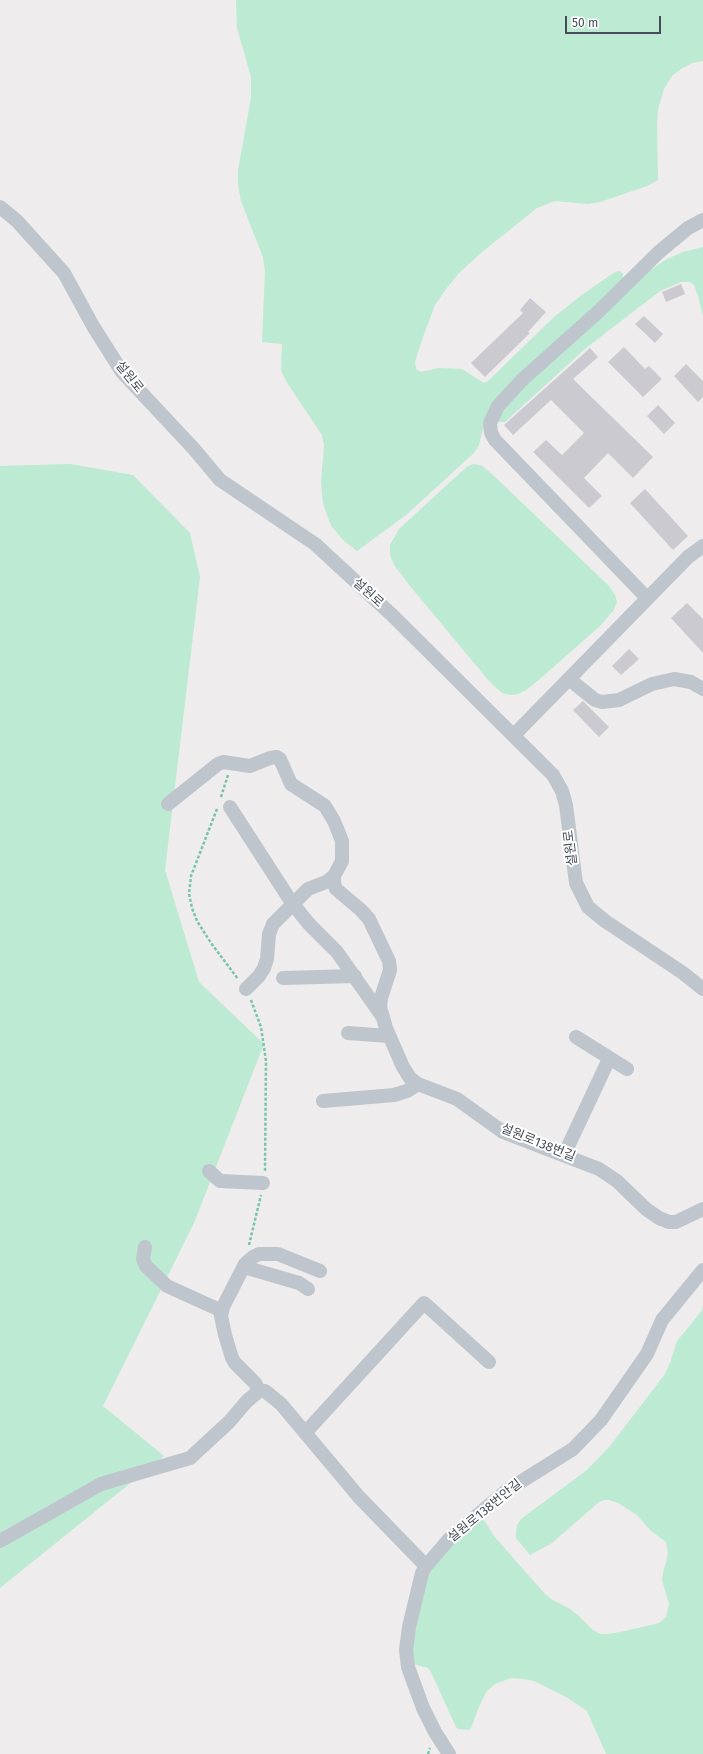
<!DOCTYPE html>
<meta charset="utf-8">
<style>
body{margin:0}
#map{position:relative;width:703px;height:1754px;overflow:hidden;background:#eeecec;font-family:"Fira Sans",sans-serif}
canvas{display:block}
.scale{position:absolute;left:565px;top:16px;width:96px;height:18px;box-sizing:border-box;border:2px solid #464d58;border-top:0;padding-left:5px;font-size:12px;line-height:14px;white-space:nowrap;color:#464d58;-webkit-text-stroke:3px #fff;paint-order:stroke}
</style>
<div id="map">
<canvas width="703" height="1754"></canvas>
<div class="scale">50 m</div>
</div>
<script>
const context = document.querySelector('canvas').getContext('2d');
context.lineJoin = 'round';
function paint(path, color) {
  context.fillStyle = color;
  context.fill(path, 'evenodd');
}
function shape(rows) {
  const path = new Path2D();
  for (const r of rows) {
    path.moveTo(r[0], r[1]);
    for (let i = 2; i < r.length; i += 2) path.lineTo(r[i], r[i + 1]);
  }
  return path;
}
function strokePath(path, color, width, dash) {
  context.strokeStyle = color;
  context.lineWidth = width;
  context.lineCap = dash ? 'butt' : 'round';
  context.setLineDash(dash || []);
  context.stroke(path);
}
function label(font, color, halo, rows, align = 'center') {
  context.font = font + ' "Fira Sans","Noto Sans KR",sans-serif';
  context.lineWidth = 4;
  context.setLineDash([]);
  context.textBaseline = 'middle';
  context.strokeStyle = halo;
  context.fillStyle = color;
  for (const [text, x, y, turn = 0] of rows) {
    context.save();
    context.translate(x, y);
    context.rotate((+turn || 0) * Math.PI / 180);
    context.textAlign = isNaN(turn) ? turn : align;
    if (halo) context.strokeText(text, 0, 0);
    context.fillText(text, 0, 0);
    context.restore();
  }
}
const green = shape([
 [236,0,703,0,703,61,692,63,681,69,672,76,664,89,658,109,657,124,658,180,647,186,600,202,588,204,555,201,537,208,482,252,459,273,446,289,435,305,424,334,415,362,416,369,421,372,439,368,462,369,484,383,488,381,554,317,583,294,615,272,620,271,623,274,623,279,484,424,479,445,474,453,406,515,357,551,344,541,332,527,328,518,323,503,321,483,324,445,322,435,286,381,281,370,282,344,262,342,265,271,263,257,241,201,238,185,238,170,251,98,251,77,237,28],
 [703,247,703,316,698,296,694,285,690,282,681,282,660,291,586,348,505,422,499,422,498,418,504,405,649,271,667,259,683,252],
 [70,464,133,475,190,533,200,577,165,870,199,982,264,1044,194,1223,103,1406,164,1456,0,1588,0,466],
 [474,464,482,466,492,474,609,586,615,595,617,602,613,611,600,626,541,678,526,690,518,694,511,695,502,693,489,681,410,586,394,565,390,555,390,545,399,529,460,473,468,466],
 [703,1304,703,1754,606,1754,587,1711,568,1698,534,1681,524,1679,511,1678,495,1684,486,1692,479,1707,471,1728,469,1730,458,1729,456,1727,431,1672,428,1668,413,1664,412,1647,423,1588,429,1575,437,1561,449,1548,481,1520,484,1520,494,1536,544,1593,551,1599,570,1609,579,1616,593,1630,600,1634,608,1634,620,1632,651,1625,659,1623,666,1617,669,1604,662,1580,663,1573,668,1554,666,1542,651,1531,637,1515,618,1503,609,1500,604,1500,599,1502,552,1543,530,1555,516,1538,516,1532,517,1525,521,1519,587,1470,610,1446,665,1374,670,1363,677,1341,696,1318,702,1310]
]);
const building = shape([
 [681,284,685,294,666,302,662,292],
 [530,298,546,312,528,332,530,333,485,377,471,363,523,313,520,310],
 [644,316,663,334,655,343,635,324],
 [624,347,645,369,649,366,662,379,643,397,608,362],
 [590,348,598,357,573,379,653,457,633,478,608,453,584,478,602,496,589,508,533,452,546,440,562,455,584,433,551,400,513,435,504,425],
 [686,364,703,381,703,397,698,402,674,376],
 [658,405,675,423,664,434,647,416],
 [645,489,688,536,673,550,630,503],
 [687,603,703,619,703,653,671,618],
 [629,649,639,659,621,675,612,666],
 [583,701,609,727,599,737,573,710]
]);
const path = shape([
 [221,797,228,775],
 [217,809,191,876,189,894,192,908,197,921,211,943,238,979],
 [251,1000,261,1027,266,1061,265,1171],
 [249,1245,261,1195],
 [428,1754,430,1748]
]);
const minor = shape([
 [0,207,17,221,64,273,93,326,122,372,194,449,220,480,315,544,392,615,553,775,562,791,566,805,576,883,588,907,605,921,683,973,703,989],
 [647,598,495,440,491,433,490,423,498,406,523,379,598,312,659,252,688,228,703,220],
 [569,679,595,700,602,702,619,700,652,684,674,679,691,682,703,689],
 [514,735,688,557,703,546],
 [168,804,218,764,223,762,250,766,270,758,277,757,280,759,291,784,325,806,334,821,342,841,342,861,334,876,334,883,336,889,361,910,369,919,389,961,390,970,381,998,380,1007,386,1028,403,1067,410,1078,418,1084,457,1099,503,1132,599,1169,617,1181,646,1209,659,1218,669,1222,676,1222,703,1209],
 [230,807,292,903,309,924,337,952,382,1016],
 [283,978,355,976],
 [246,989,259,976,264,968,267,959,269,934,273,924,308,889,326,882,334,876],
 [348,1033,389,1036],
 [576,1037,627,1069],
 [323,1101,394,1095,407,1091,418,1084],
 [564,1155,609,1059],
 [209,1171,220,1181,263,1183],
 [145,1247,143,1259,146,1266,167,1286,222,1311],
 [244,1267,299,1283,308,1289],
 [259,1391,255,1383,235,1363,232,1358,225,1335,221,1316,223,1307,245,1264,253,1257,259,1254,278,1254,320,1271],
 [305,1433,424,1303,489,1362],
 [0,1541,101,1484,190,1458,229,1422,247,1401,259,1391,265,1391,281,1404,359,1497,426,1566],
 [449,1754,435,1732,423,1708,408,1667,406,1650,409,1627,422,1573,426,1566,450,1538,506,1491,573,1449,601,1420,647,1354,662,1320,703,1270]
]);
const streetNames = [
 ["설원로",129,377,51],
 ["설원로",368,593,42],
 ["설원로",571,848,-97],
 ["설원로138번길",538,1143,22],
 ["설원로138번안길",485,1511,-39]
];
paint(green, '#bcead2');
paint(building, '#cacad0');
strokePath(path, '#77c5a6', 2.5, [3, 2]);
strokePath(minor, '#bec5cd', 14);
label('13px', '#464d58', '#fff', streetNames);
</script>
